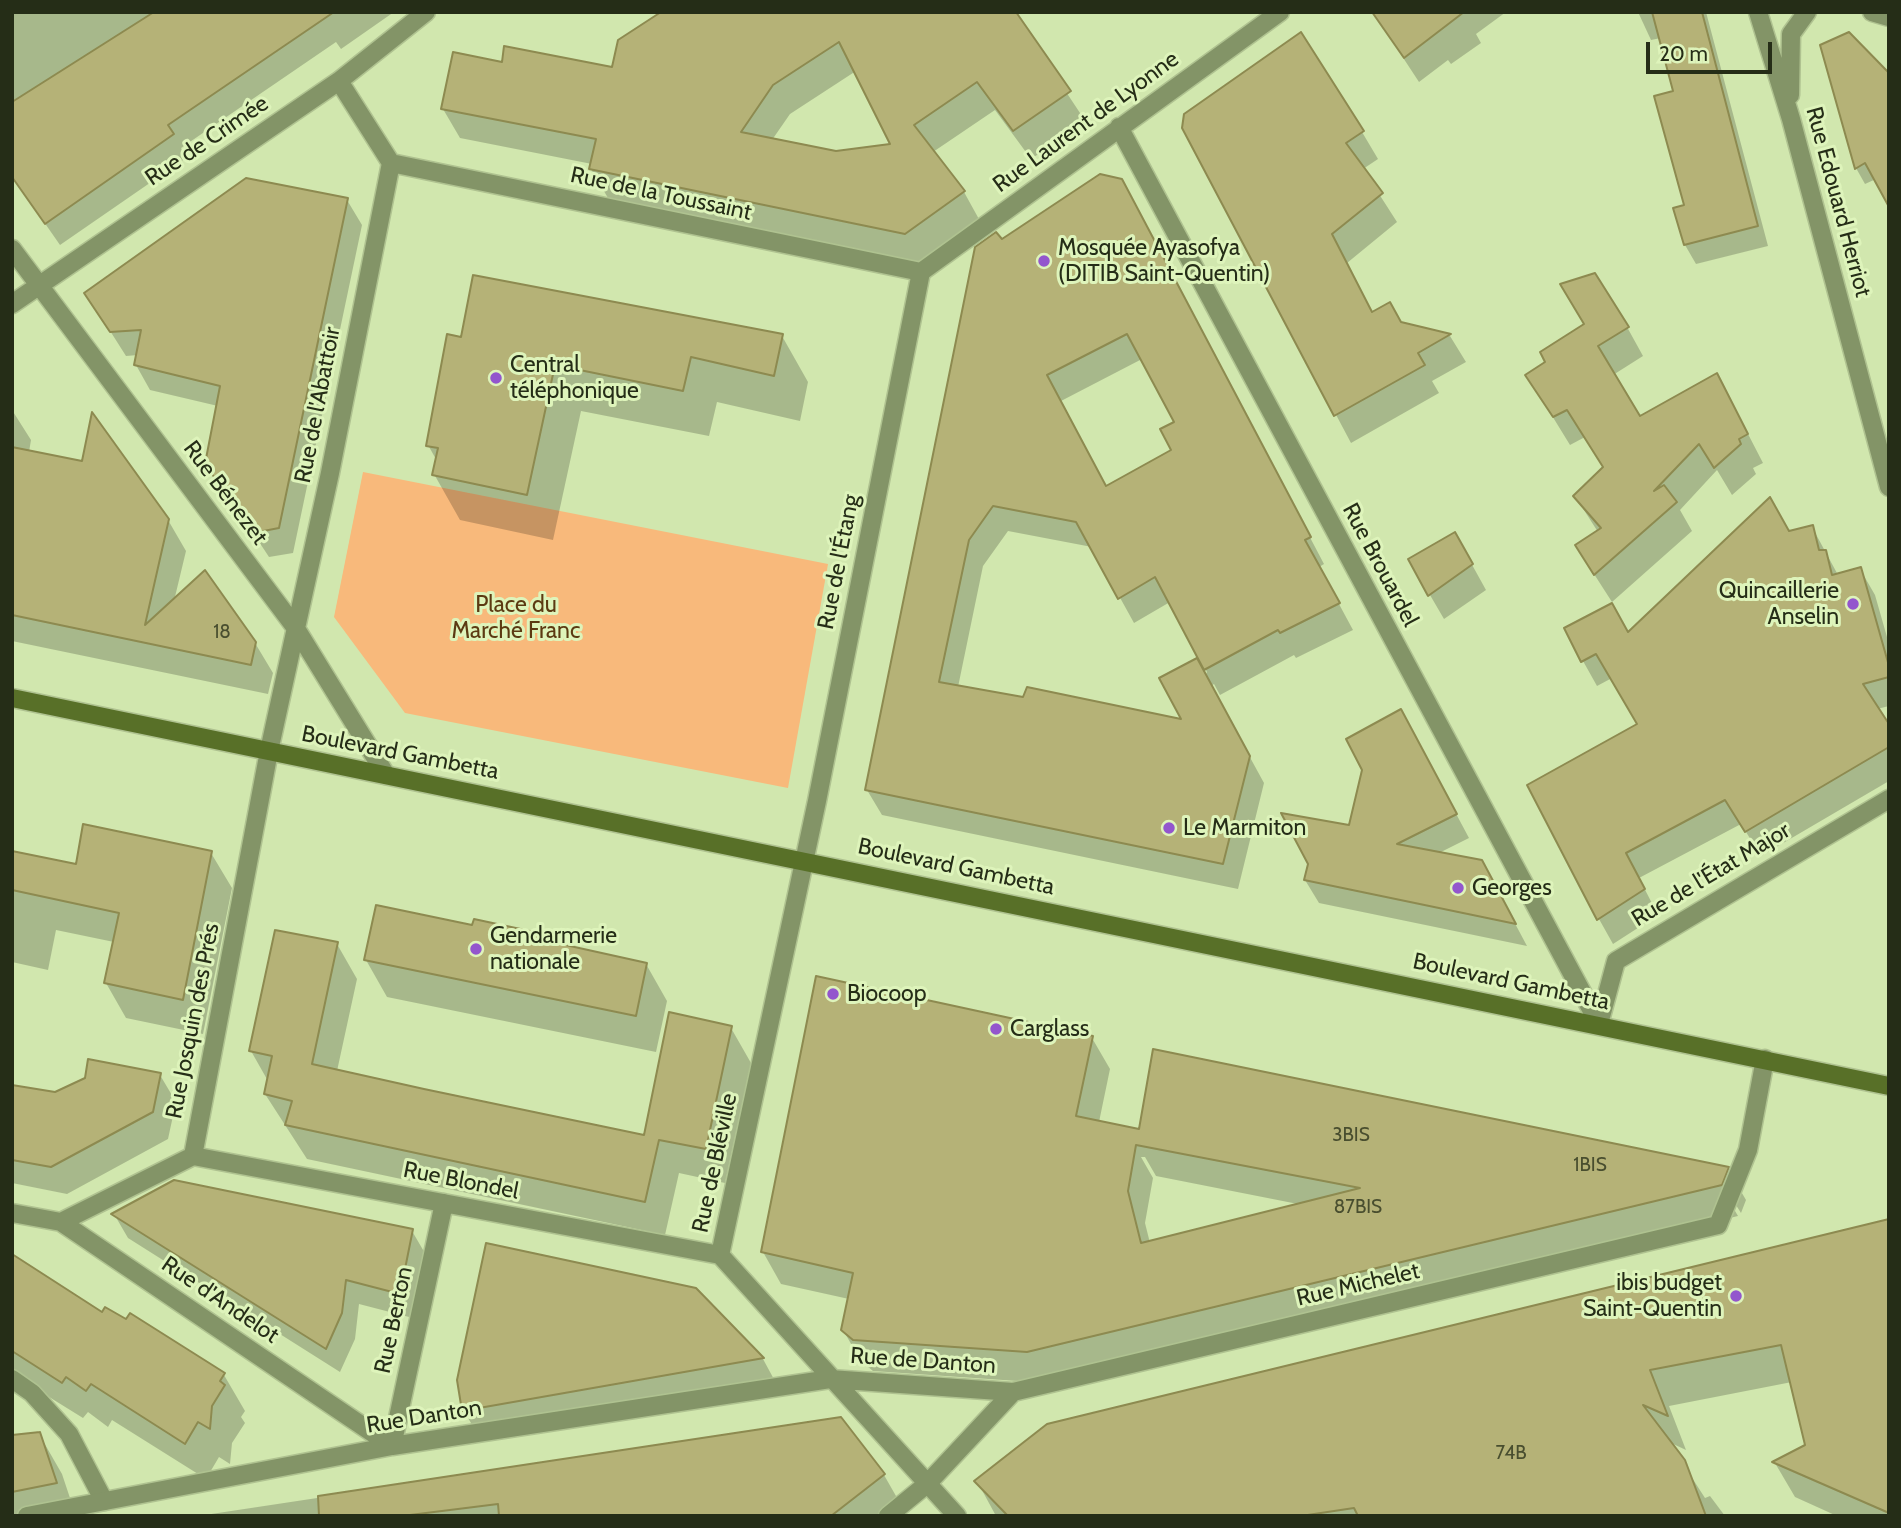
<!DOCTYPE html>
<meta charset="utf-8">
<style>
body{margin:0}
#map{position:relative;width:1901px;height:1528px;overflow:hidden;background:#d1e7ae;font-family:Cabin,sans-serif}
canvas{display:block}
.frame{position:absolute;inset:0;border:14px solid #252d17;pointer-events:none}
.scale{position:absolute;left:1646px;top:42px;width:126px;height:32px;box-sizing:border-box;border:4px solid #252d17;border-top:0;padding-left:9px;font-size:21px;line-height:24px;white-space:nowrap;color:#252d17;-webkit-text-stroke:5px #def4bb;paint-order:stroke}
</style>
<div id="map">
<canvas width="1901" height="1528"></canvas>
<div class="frame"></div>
<div class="scale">20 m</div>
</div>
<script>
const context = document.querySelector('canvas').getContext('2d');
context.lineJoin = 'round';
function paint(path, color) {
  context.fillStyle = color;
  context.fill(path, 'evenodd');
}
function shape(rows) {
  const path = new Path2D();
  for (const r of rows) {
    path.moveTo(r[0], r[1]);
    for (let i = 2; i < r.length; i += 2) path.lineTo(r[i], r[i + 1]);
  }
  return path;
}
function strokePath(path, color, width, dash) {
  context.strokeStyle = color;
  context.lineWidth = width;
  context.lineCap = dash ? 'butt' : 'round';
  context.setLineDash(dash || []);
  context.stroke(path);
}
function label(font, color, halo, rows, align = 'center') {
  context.font = font + ' Cabin,sans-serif';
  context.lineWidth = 6;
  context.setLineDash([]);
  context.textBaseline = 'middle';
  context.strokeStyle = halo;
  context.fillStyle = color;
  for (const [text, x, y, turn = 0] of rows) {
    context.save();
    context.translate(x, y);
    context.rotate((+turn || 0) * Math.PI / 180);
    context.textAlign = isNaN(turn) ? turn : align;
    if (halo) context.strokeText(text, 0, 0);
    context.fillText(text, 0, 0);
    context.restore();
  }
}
const green = shape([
 [363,472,828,564,788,788,405,713,334,617]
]);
const shadow = shape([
 [12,12,394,12,341,49,336,42,181,148,186,158,60,245,12,176],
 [1013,12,1086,122,1031,159,995,110,933,152,964,192,980,221,922,263,608,198,591,169,592,164,460,138,443,109,504,64,614,69],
 [856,71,893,145,836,153,772,140,790,114],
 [1373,12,1506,12,1476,34,1481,43,1451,64,1448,60,1419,82],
 [1638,12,1706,12,1768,246,1696,264,1685,245,1675,209,1686,206,1675,92,1661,38,1651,40],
 [1822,46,1876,179,1865,184,1856,168],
 [1184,128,1362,132,1378,159,1363,169,1397,222,1347,263,1373,314,1450,336,1466,362,1432,381,1439,393,1351,443],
 [347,200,362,225,293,553,269,557,207,463,218,406,150,390,136,365,138,355,126,356,86,293],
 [1136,207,1324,564,1319,567,1353,630,1296,658,1294,655,1220,695,1214,684,1211,686,1264,783,1238,889,882,815,867,790,1001,242],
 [1142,359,1176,423,1173,451,1106,488,1061,401],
 [1008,531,1092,547,1134,623,1170,602,1207,672,1184,722,958,687,983,566],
 [1627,327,1643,356,1613,375,1640,419,1732,403,1763,463,1753,468,1756,474,1732,495,1717,470,1680,510,1692,531,1612,602,1594,574,1598,532,1575,496,1605,468,1585,437,1570,445,1527,375],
 [782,336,808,382,800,421,717,402,709,436,581,411,553,540,460,520,434,474,437,461,428,445,462,339],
 [12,410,31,440,29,452,168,520,186,551,174,601,255,643,273,673,268,694,12,641],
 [1812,527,1838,575,1860,569,1875,595,1889,644,1889,706,1877,709,1889,728,1889,781,1761,856,1741,824,1639,878,1658,915,1613,944,1599,919,1639,725,1612,678,1597,686,1583,661,1789,533],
 [1455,534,1486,590,1444,619,1430,595],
 [1414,735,1469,838,1437,854,1495,886,1527,946,1319,903,1305,880,1350,827],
 [12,853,77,866,211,853,232,888,203,1034,126,1018,106,983,114,942,56,930,48,970,12,962],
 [474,927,551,938,556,945,646,964,667,1001,656,1052,387,997,366,960],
 [337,944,357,979,337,1071,646,1137,731,1028,751,1063,725,1183,679,1173,665,1235,307,1159,265,1094,268,1081,251,1051],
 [1092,1038,1110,1069,1099,1122,1140,1131,1728,1169,1746,1200,1741,1213,1729,1194,1725,1194,1738,1216,1046,1383,873,1371,861,1361,843,1330,849,1299,781,1284,763,1252],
 [1141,1157,1145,1157,1156,1176,1303,1205,1150,1243,1145,1223,1153,1178],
 [160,1075,176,1102,168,1139,67,1194,12,1183,12,1087,55,1094],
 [114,1214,412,1231,426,1255,413,1318,359,1304,355,1339,340,1372,128,1238],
 [1889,1221,1889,1516,1837,1516,1795,1497,1775,1463,1807,1446,1792,1382,1669,1406,1686,1450,1669,1442,1705,1498,1710,1496,1725,1516,996,1516,977,1481],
 [12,1256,102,1315,224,1375,245,1411,241,1417,245,1423,232,1443,230,1464,219,1457,206,1479,112,1420,108,1427,88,1412,83,1418,12,1374],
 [695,1290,763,1359,776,1383,478,1435,464,1411],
 [840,1419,884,1475,904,1510,897,1516,198,1516],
 [39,1434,62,1474,76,1516,12,1516,12,1437]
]);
const building = shape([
 [154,12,334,12,168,125,174,134,45,224,12,177,12,102,154,12],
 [661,12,1016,12,1071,91,1013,131,977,82,914,125,965,191,905,234,589,169,596,139,441,109,453,52,502,62,504,46,612,67,618,40,661,12],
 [839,42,890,144,836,151,741,132,773,85,839,42],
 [1372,12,1464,12,1404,58,1372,12],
 [1652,12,1702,12,1758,226,1684,245,1673,208,1684,205,1654,96,1673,91,1652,12],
 [1301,32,1364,131,1346,143,1383,193,1332,234,1372,312,1390,302,1401,322,1451,334,1418,353,1425,365,1334,416,1182,128,1184,114,1301,32],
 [1849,32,1889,73,1889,207,1865,163,1855,169,1820,45,1849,32],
 [1100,174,1122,179,1311,537,1305,540,1340,603,1280,633,1278,630,1204,670,1155,577,1118,599,1076,522,993,506,969,540,939,682,1023,697,1027,687,1181,719,1159,678,1197,658,1250,756,1223,864,865,790,975,247,996,232,1002,239,1100,174],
 [1127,334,1174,422,1160,429,1171,450,1106,486,1047,375,1127,334],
 [246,178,348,198,279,528,253,533,205,464,220,386,134,365,141,330,110,332,84,293,246,178],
 [1595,273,1629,327,1598,346,1640,416,1717,373,1748,434,1739,439,1741,444,1714,468,1699,444,1654,491,1664,485,1677,502,1594,575,1575,545,1601,528,1573,496,1603,467,1567,410,1553,417,1525,375,1545,362,1540,352,1584,324,1560,284,1595,273],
 [473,275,783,334,774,376,691,357,683,391,555,365,527,495,432,475,438,448,426,446,447,334,461,337,473,275],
 [92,412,169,519,145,625,205,570,256,642,251,665,12,615,12,447,82,461,92,412],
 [1770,497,1789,531,1813,525,1819,550,1826,550,1832,575,1861,567,1889,666,1889,677,1863,684,1889,724,1889,747,1745,832,1725,800,1626,853,1645,889,1597,920,1527,785,1637,724,1596,654,1581,662,1564,628,1612,603,1628,632,1770,497],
 [1455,532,1473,564,1428,596,1408,559,1455,532],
 [1401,709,1457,814,1397,844,1482,860,1516,924,1304,880,1308,864,1281,813,1349,825,1362,770,1346,739,1401,709],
 [83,824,212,851,183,1000,104,983,119,913,12,890,12,851,76,864,83,824],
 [376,905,472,925,474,919,553,936,552,942,647,963,636,1016,364,960,376,905],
 [275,930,338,942,312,1064,424,1089,644,1135,669,1012,732,1026,706,1149,659,1140,645,1202,285,1125,292,1101,264,1094,272,1056,249,1051,275,930],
 [816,976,1093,1036,1076,1116,1139,1129,1153,1049,1729,1167,1722,1185,1027,1352,853,1340,841,1330,853,1273,761,1252,816,976],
 [1136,1145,1360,1188,1141,1243,1128,1191,1136,1145],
 [88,1059,161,1073,153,1112,51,1167,12,1160,12,1085,55,1092,85,1078,88,1059],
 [174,1180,413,1229,400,1294,346,1280,342,1313,326,1349,111,1214,174,1180],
 [1889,1219,1889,1513,1772,1462,1805,1445,1781,1345,1650,1370,1668,1416,1643,1405,1685,1460,1706,1516,1358,1516,1354,1508,1301,1516,1008,1516,974,1481,1047,1424,1889,1219],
 [486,1243,696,1288,764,1358,462,1411,457,1380,486,1243],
 [12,1254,102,1312,105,1307,126,1319,130,1313,225,1373,220,1381,225,1385,212,1406,210,1429,198,1422,185,1444,91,1384,86,1391,66,1377,62,1383,12,1351,12,1254],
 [841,1417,885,1474,831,1516,499,1516,498,1504,402,1516,319,1516,318,1496,841,1417],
 [40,1432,57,1483,12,1492,12,1435,40,1432]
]);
const service = shape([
 [12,1379,32,1393,69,1434,104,1501]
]);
const minor = shape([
 [1119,127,1599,1024],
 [391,163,921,272],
 [12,249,295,627,386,775],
 [921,272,817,801,720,1255,957,1516],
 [921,272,1280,12],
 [12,304,339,81,426,12],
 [193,1156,720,1255],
 [12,1213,61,1222,392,1446,444,1203],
 [61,1222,193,1156,269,751,330,473,391,163,339,81],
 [27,1516,392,1446,830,1379,1013,1392],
 [888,1516,927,1484,1013,1392,1718,1225,1748,1150,1765,1059]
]);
const tertiary = shape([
 [1758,12,1791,119,1889,487],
 [1872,12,1889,17],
 [1790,95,1791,34,1807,12],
 [1599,1024,1616,961,1889,799]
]);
const secondary = shape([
 [12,698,1889,1086]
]);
const markers = [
 [1044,261,7,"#9356cd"],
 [496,378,7,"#9356cd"],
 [1853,604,7,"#9356cd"],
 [1169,828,7,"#9356cd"],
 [1458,888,7,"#9356cd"],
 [476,949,7,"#9356cd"],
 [833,994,7,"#9356cd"],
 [996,1029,7,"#9356cd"],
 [1736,1296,7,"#9356cd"]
];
const numberNames = [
 ["18",222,632],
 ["3BIS",1351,1135],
 ["1BIS",1590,1165],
 ["87BIS",1358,1207],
 ["74B",1511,1453]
];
const streetNames = [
 ["Rue Laurent de Lyonne",1086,122,-36],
 ["Rue de Crimée",207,141,-34],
 ["Rue de la Toussaint",661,194,12],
 ["Rue Edouard Herriot",1838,202,75],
 ["Rue de l'Abattoir",318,405,-79],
 ["Rue Bénezet",225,493,53],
 ["Rue de l'Étang",839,562,-79],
 ["Rue Brouardel",1380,565,62],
 ["Boulevard Gambetta",400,753,11],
 ["Boulevard Gambetta",956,867,12],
 ["Rue de l'État Major",1711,875,-31],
 ["Boulevard Gambetta",1511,982,12],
 ["Rue Josquin des Prés",193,1021,-79],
 ["Rue de Bléville",715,1163,-78],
 ["Rue Blondel",461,1181,11],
 ["Rue Michelet",1358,1285,-13],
 ["Rue d'Andelot",220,1300,34],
 ["Rue Berton",394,1320,-78],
 ["Rue de Danton",923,1361,4],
 ["Rue Danton",424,1417,-9]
];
const poiNames = [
 ["Mosquée Ayasofya",1058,248],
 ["(DITIB Saint-Quentin)",1058,274],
 ["Central",510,365],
 ["téléphonique",510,391],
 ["Quincaillerie",1839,591,"right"],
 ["Anselin",1839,617,"right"],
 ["Le Marmiton",1183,828],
 ["Georges",1472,888],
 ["Gendarmerie",490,936],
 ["nationale",490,962],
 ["Biocoop",847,994],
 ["Carglass",1010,1029],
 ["ibis budget",1722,1283,"right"],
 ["Saint-Quentin",1722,1309,"right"]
];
const parkNames = [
 ["Place du",516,605],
 ["Marché Franc",516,631]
];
paint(green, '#f8b97b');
paint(shadow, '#0003');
paint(building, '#b5b277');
strokePath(building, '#8d8a50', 2);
strokePath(service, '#afc290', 21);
strokePath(minor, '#afc290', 21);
strokePath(tertiary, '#afc290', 21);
strokePath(secondary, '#afc290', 21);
strokePath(service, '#839467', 18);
strokePath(minor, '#839467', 18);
strokePath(tertiary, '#839467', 18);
strokePath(secondary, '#587028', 18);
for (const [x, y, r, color] of markers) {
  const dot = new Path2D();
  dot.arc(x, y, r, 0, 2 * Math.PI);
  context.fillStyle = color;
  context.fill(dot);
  strokePath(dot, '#def4bb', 2.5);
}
label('19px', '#494e2f', null, numberNames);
label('23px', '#252d17', '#def4bb', streetNames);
label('23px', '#252d17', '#def4bb', poiNames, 'left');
label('23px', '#5c3a12', '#def4bb', parkNames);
</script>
